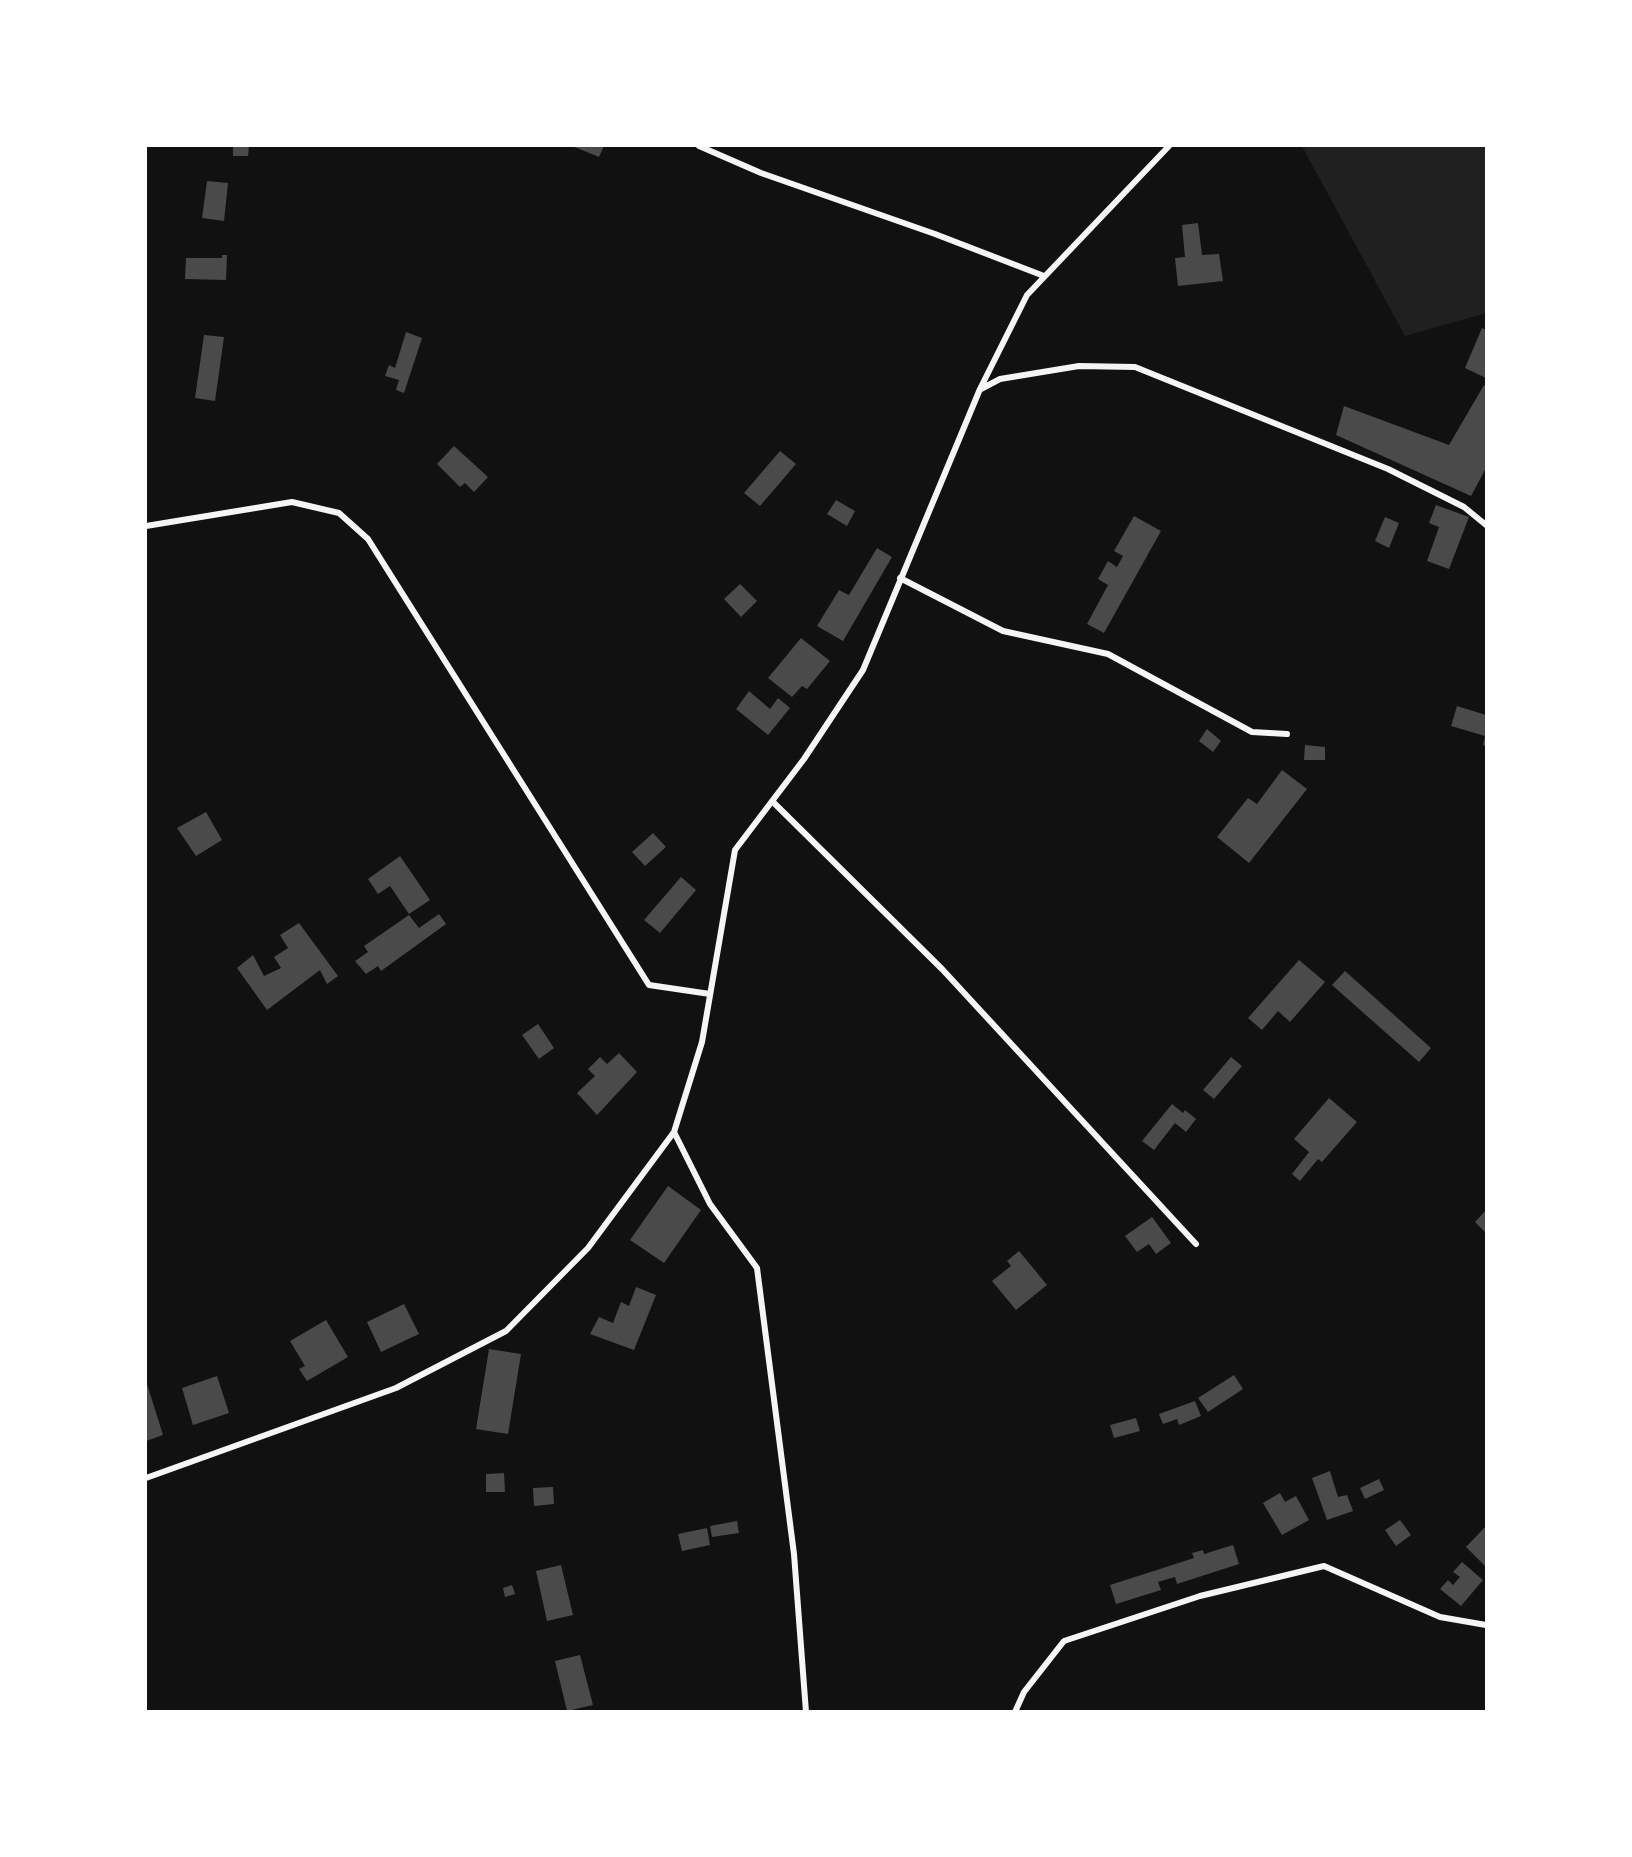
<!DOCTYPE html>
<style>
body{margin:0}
#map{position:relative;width:1632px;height:1857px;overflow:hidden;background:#111;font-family:"IBM Plex Sans",sans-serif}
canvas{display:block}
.frame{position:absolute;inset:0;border:147px solid #fff;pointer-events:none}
</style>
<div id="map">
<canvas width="1632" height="1857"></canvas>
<div class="frame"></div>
</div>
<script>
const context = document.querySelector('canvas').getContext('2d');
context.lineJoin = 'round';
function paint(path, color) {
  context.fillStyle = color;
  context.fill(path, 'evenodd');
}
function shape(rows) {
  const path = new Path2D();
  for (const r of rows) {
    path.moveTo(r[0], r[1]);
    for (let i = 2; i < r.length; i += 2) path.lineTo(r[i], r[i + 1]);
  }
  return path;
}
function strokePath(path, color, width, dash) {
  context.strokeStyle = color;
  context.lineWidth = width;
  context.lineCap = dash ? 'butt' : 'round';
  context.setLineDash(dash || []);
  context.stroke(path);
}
const green = shape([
 [1302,146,1486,146,1486,313,1405,336]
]);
const building = shape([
 [233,146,249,146,248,156,233,156],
 [572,146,604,146,599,157],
 [207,181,228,183,224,221,202,218],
 [1198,223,1202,255,1219,254,1223,281,1178,286,1175,258,1185,257,1182,225],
 [222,255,227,255,226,280,185,279,186,258,222,258],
 [1482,328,1486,330,1486,378,1465,368],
 [406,332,422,338,404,393,396,390,399,380,385,376,389,365,395,368],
 [204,335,224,337,215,401,195,398],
 [1484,385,1486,386,1486,468,1471,496,1336,435,1344,406,1449,445],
 [454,446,488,477,474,492,465,483,460,487,437,464],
 [780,451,796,464,760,506,744,493],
 [836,500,855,511,847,526,827,514],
 [1436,505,1469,517,1449,569,1427,561,1439,527,1429,523],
 [1134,516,1161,531,1104,633,1087,624,1108,585,1098,579,1108,561,1117,567,1123,556,1114,551],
 [1385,517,1399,523,1389,548,1375,541],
 [877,548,892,557,843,641,817,626,839,590,849,595],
 [740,584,757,601,741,617,724,599],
 [801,638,830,661,807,689,802,686,792,697,768,678],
 [749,691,770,709,778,698,790,708,768,735,736,709],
 [1457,706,1486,715,1486,746,1483,745,1485,736,1451,726],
 [1207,729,1221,741,1213,752,1199,741],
 [1305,745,1325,747,1325,760,1304,760],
 [1282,770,1307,789,1249,863,1217,837,1248,798,1257,804],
 [206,812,222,840,196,856,177,828],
 [653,833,666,847,645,866,632,852],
 [400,856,430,900,409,914,390,886,378,894,368,879],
 [681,877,696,890,660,933,644,920],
 [439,914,446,924,381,971,378,966,366,974,355,961,368,952,364,946,409,915,419,928],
 [299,923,338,976,327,984,320,970,267,1010,237,968,253,955,264,976,281,968,274,957,288,948,280,935],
 [1299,960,1325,982,1290,1022,1278,1011,1262,1030,1248,1018],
 [1345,971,1431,1048,1419,1062,1332,985],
 [538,1024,554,1048,539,1059,522,1035],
 [619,1053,637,1072,597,1115,577,1093,595,1076,588,1069,600,1057,607,1064],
 [1231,1057,1242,1066,1214,1099,1203,1090],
 [1329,1098,1357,1122,1322,1162,1318,1159,1300,1181,1292,1174,1309,1152,1294,1139],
 [1172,1104,1183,1113,1185,1110,1196,1119,1186,1132,1175,1123,1154,1150,1142,1141],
 [668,1186,701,1210,664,1263,630,1240],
 [1486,1210,1486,1233,1475,1222],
 [1152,1217,1171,1243,1156,1254,1149,1244,1137,1252,1125,1236],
 [1019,1251,1047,1285,1016,1310,992,1281,1011,1266,1007,1261],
 [636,1287,656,1295,634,1350,590,1334,599,1317,613,1323,621,1302,629,1306],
 [404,1304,419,1334,381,1352,367,1322],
 [326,1320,348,1357,307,1381,299,1369,305,1366,290,1341],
 [489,1349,521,1354,508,1434,476,1429],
 [1234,1375,1243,1389,1208,1412,1198,1398],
 [217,1376,229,1413,193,1425,182,1388],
 [147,1384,163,1435,146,1441,146,1385],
 [1195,1401,1201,1416,1179,1425,1177,1419,1163,1424,1159,1414],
 [1136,1418,1140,1431,1114,1438,1110,1425],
 [1330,1471,1338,1497,1347,1495,1353,1511,1327,1520,1312,1478],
 [504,1473,505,1492,486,1492,486,1474],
 [1379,1479,1384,1490,1365,1499,1360,1488],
 [553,1487,554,1504,534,1506,533,1488],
 [1280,1493,1285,1502,1296,1496,1309,1520,1282,1535,1263,1503],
 [1400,1520,1411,1535,1396,1546,1385,1530],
 [737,1521,739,1533,712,1537,710,1526],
 [1486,1526,1486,1567,1466,1547],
 [707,1528,710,1545,682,1551,678,1534],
 [1233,1545,1239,1564,1177,1584,1175,1577,1158,1582,1161,1590,1116,1604,1110,1585,1194,1558,1192,1553,1203,1550,1204,1554],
 [1462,1562,1483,1580,1461,1606,1440,1589,1448,1580,1453,1585,1460,1577,1453,1572],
 [561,1565,573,1615,547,1621,536,1571],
 [512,1585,515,1594,505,1597,503,1588],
 [580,1655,593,1705,567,1711,555,1661]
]);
const minor = shape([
 [699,146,761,173,935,234,1044,276],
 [981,389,1000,379,1079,366,1135,367,1388,469,1464,507,1486,525],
 [146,526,292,502,339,513,368,539,649,985,710,994],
 [900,578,1003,631,1108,654,1252,732,1287,734],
 [772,801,942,969,1196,1244],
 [146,1478,396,1388,506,1331,588,1248,674,1132],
 [806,1712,794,1554,757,1268,710,1204,674,1132,702,1042,735,850,804,759,863,670,980,389,1027,295,1169,146],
 [1015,1712,1024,1692,1064,1641,1200,1596,1324,1566,1440,1617,1486,1625]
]);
paint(green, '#202020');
paint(building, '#4a4a4a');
strokePath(minor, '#f5f5f5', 6);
</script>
